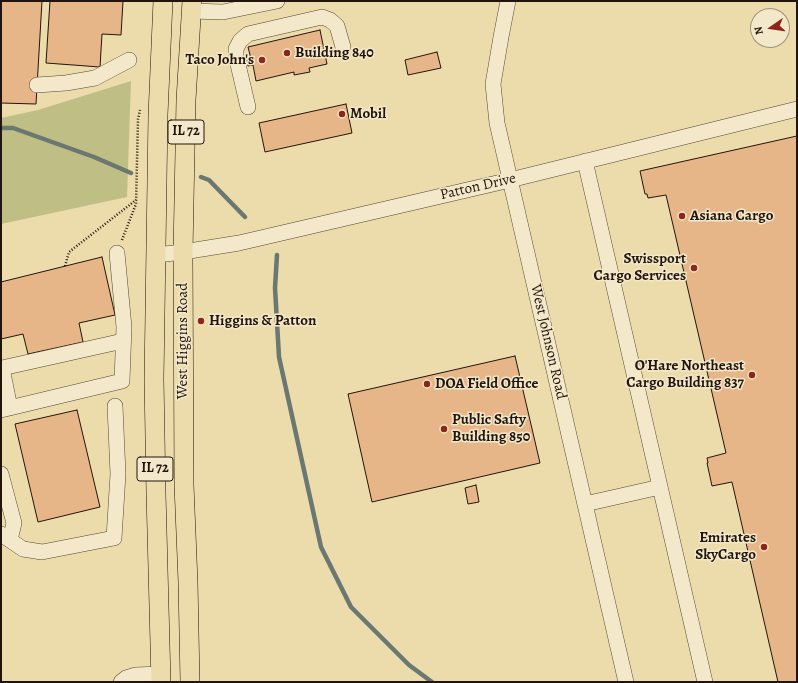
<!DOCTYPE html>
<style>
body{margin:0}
#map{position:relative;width:798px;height:683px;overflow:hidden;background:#ecdcac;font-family:Alegreya,serif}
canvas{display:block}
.frame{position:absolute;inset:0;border:2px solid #21140b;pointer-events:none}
.north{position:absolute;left:750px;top:8px;width:40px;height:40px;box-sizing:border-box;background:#f3e8c9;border:1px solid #9f937d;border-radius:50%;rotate:257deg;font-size:11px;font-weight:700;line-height:16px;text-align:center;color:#21140b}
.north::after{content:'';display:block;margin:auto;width:14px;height:18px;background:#8f2418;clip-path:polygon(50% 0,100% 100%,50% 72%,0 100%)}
</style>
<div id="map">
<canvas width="798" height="683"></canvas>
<div class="frame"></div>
<div class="north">N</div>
</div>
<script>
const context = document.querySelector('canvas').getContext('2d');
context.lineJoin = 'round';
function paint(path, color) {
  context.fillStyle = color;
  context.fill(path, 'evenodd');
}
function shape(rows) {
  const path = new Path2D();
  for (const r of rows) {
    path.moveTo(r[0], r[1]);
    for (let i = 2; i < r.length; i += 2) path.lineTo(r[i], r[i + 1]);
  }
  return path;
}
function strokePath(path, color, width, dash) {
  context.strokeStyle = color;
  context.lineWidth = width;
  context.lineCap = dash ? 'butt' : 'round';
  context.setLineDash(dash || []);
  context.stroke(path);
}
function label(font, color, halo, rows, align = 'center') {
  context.font = font + ' Alegreya,serif';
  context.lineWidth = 3;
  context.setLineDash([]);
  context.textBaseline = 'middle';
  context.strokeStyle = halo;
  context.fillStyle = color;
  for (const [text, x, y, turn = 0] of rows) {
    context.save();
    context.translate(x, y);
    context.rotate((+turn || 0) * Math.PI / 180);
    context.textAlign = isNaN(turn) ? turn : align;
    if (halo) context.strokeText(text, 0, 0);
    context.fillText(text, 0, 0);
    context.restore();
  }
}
const green = shape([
 [131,81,127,197,1,224,1,118,38,110]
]);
const stream = shape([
 [1,128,13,128,94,157,131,173],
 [201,177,209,180,245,217],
 [277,255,275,288,279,357,321,547,351,607,409,665,432,682]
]);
const building = shape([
 [1,1,42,1,36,104,1,103,1,1],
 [50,1,123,1,121,35,102,34,100,67,46,63,50,1],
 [320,30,327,64,309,68,310,72,294,75,294,72,256,81,253,65,248,66,247,60,251,59,248,47,320,30],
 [437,52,441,68,408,75,405,60,437,52],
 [346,104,352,133,265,152,259,123,346,104],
 [797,136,797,682,778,682,732,482,712,486,707,463,708,463,707,458,726,453,666,195,648,198,647,194,645,194,640,171,797,136],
 [102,257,115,315,79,323,83,342,28,354,23,334,1,339,1,282,102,257],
 [515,356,540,463,372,502,348,394,515,356],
 [77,410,100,507,38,522,15,424,77,410],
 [476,485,479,502,468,504,465,488,476,485]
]);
const path = shape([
 [122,240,136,204,138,119,140,110],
 [65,266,69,252,136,200]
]);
const minor = shape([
 [508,1,501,37,493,84,497,123,626,682],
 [191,11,223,12,277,1],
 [37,85,66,83,95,78,129,60],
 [248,107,236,56,236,49,240,41,248,34,322,17,330,20,337,26,343,47],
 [585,161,705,682],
 [156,255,183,252,239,243,510,180,797,109],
 [10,408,2,368,123,341],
 [1,410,122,381,124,327,117,253],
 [1,474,14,523,10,540],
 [585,504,660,487],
 [1,534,23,549,42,552,114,538,118,474,115,406],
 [121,682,126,678,136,675,161,674]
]);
const major = shape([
 [161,682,156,493,154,379,158,115,163,1],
 [190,682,188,582,184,485,183,252,186,100,192,1]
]);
const markers = [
 [287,53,4,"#8f2418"],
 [262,60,4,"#8f2418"],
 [342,114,4,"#8f2418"],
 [682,216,4,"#8f2418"],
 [694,268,4,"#8f2418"],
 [201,321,4,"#8f2418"],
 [752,375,4,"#8f2418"],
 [427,384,4,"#8f2418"],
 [444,429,4,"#8f2418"],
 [764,547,4,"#8f2418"]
];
const shields = [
 [186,132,36],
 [155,469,36]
];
const shieldNames = [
 ["IL 72",186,132],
 ["IL 72",155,469]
];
const poiNames = [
 ["Building 840",295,53],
 ["Taco John's",254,60,"right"],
 ["Mobil",350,114],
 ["Asiana Cargo",690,216],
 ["Swissport",686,259,"right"],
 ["Cargo Services",686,276,"right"],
 ["Higgins & Patton",209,321],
 ["O'Hare Northeast",744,366,"right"],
 ["Cargo Building 837",744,383,"right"],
 ["DOA Field Office",435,384],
 ["Public Safty",452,420],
 ["Building 850",452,437],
 ["Emirates",756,538,"right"],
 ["SkyCargo",756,555,"right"]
];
const streetNames = [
 ["Patton Drive",478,187,-13],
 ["West Higgins Road",183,341,-90],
 ["West Johnson Road",548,342,77]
];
paint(green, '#bfbe84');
strokePath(stream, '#6b7771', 4.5);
paint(building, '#e7b688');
strokePath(building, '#21140b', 1);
strokePath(minor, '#544633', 16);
strokePath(major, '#21140b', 20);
strokePath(path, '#21140b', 2.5, [1, 2]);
strokePath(minor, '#f3e8c9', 15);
strokePath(major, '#ecdcac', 19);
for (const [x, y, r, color] of markers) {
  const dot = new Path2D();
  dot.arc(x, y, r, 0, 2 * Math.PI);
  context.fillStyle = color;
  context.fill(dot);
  strokePath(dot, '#f3e8c9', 1.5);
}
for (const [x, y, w] of shields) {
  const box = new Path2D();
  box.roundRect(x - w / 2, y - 12, w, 24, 3);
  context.fillStyle = '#f3e8c9';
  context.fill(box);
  strokePath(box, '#21140b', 1);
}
label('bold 14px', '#21140b', null, shieldNames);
label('bold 15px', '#21140b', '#f3e8c9', poiNames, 'left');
label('15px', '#21140b', '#f3e8c9', streetNames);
</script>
